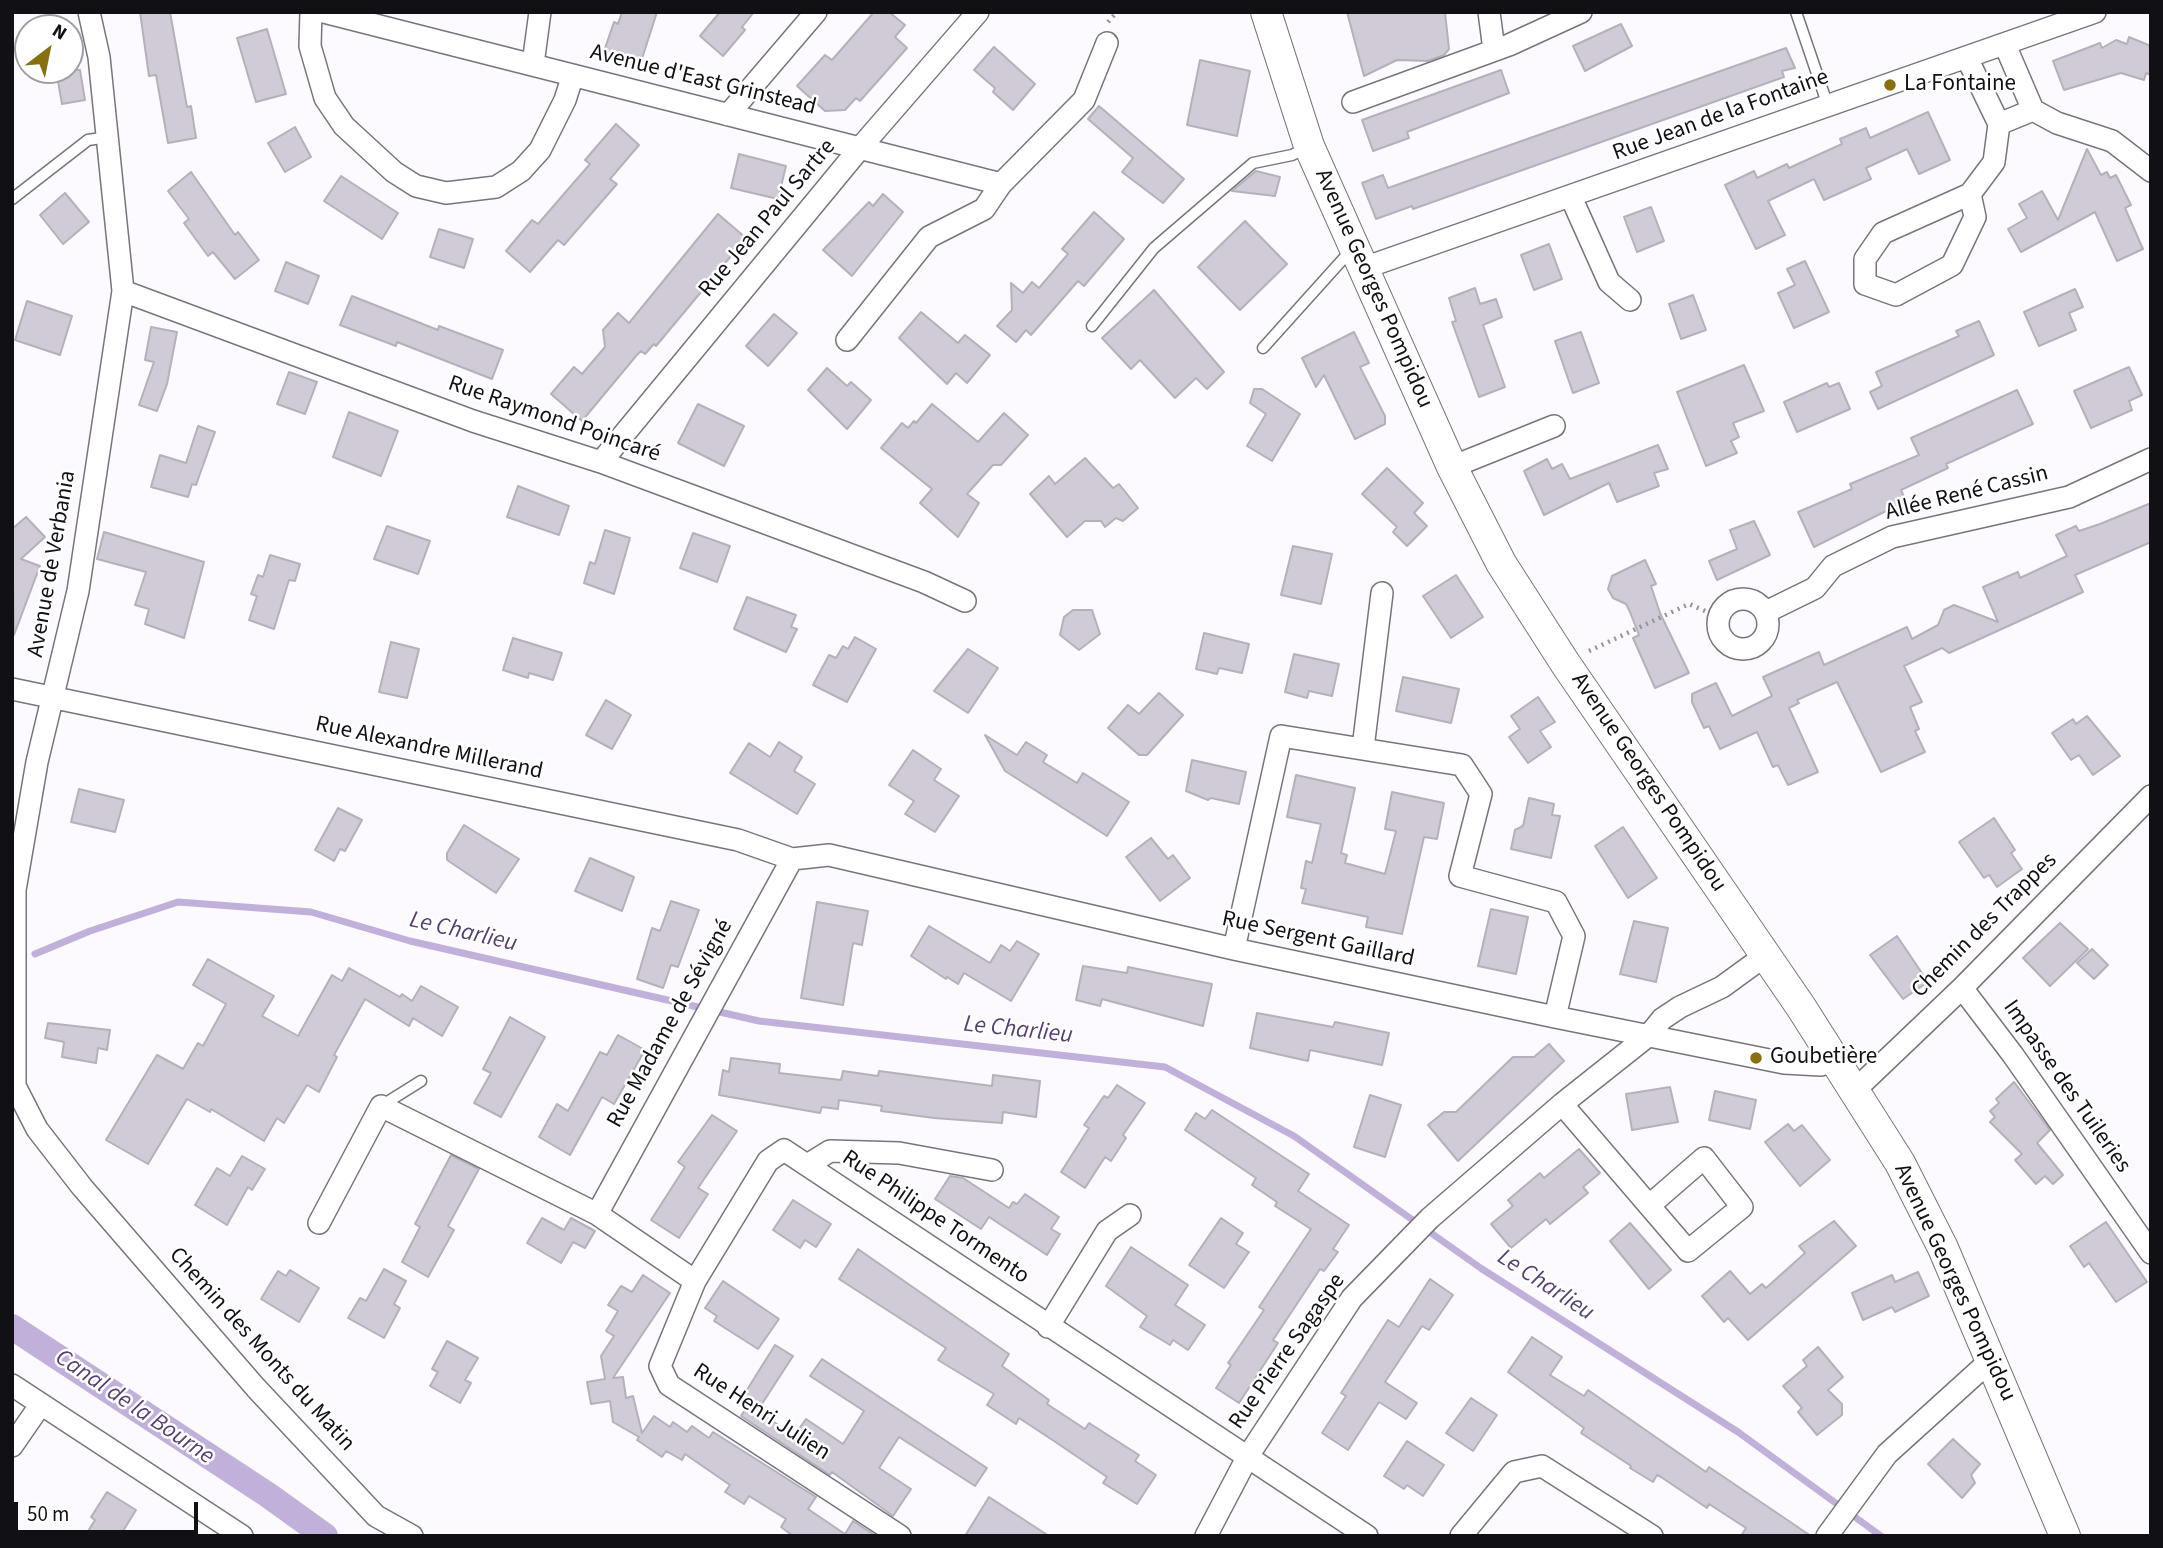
<!DOCTYPE html>
<meta charset="utf-8">
<style>
body{margin:0}
#map{position:relative;width:2163px;height:1548px;overflow:hidden;background:#fcfaff;font-family:"Source Sans 3",sans-serif}
canvas{display:block}
.frame{position:absolute;inset:0;border:14px solid #111014;pointer-events:none}
.north{position:absolute;left:14px;top:14px;width:70px;height:70px;box-sizing:border-box;background:#fff;border:2px solid #a09fa1;border-radius:50%;rotate:32deg;font-size:19px;font-weight:700;line-height:28px;text-align:center;color:#111014}
.north::after{content:'';display:block;margin:auto;width:24px;height:32px;background:#887011;clip-path:polygon(50% 0,100% 100%,50% 72%,0 100%)}
.scale{position:absolute;left:14px;top:1502px;width:184px;height:32px;box-sizing:border-box;border:4px solid #111014;border-top:0;padding-left:9px;font-size:21px;line-height:24px;white-space:nowrap;color:#111014;-webkit-text-stroke:5px #fff;paint-order:stroke}
</style>
<div id="map">
<canvas width="2163" height="1548"></canvas>
<div class="frame"></div>
<div class="north">N</div>
<div class="scale">50 m</div>
</div>
<script>
const context = document.querySelector('canvas').getContext('2d');
context.lineJoin = 'round';
function shape(rows) {
  const path = new Path2D();
  for (const r of rows) {
    if (r.length === 3) {
      path.moveTo(r[0] + r[2], r[1]);
      path.arc(r[0], r[1], r[2], 0, 2 * Math.PI);
      continue;
    }
    path.moveTo(r[0], r[1]);
    for (let i = 2; i < r.length; i += 2) path.lineTo(r[i], r[i + 1]);
  }
  return path;
}
function strokePath(path, color, width, dash) {
  context.strokeStyle = color;
  context.lineWidth = width;
  context.lineCap = dash ? 'butt' : 'round';
  context.setLineDash(dash || []);
  context.stroke(path);
}
function paint(path, color) {
  context.fillStyle = color;
  context.fill(path, 'evenodd');
}
function label(font, color, halo, rows, align = 'center') {
  context.font = font + ' "Source Sans 3",sans-serif';
  context.lineWidth = 5;
  context.setLineDash([]);
  context.textBaseline = 'middle';
  context.strokeStyle = halo;
  context.fillStyle = color;
  for (const [text, x, y, turn = 0] of rows) {
    context.save();
    context.translate(x, y);
    context.rotate((+turn || 0) * Math.PI / 180);
    context.textAlign = isNaN(turn) ? turn : align;
    if (halo) context.strokeText(text, 0, 0);
    context.fillText(text, 0, 0);
    context.restore();
  }
}
const stream = shape([
 [35,954,90,931,178,902,311,912,410,941,759,1021,1165,1067,1294,1136,1482,1269,1738,1432,1881,1536]
]);
const canal = shape([
 [12,1327,268,1495,325,1536]
]);
const building = shape([
 [140,12,170,12,187,107,191,106,196,138,168,143,156,75,149,76,140,12],
 [622,12,657,12,639,68,602,57,614,22,618,24,622,12],
 [720,12,754,12,742,27,745,30,723,56,700,36,720,12],
 [874,12,889,12,905,25,895,37,907,48,860,101,856,98,845,110,825,111,797,86,825,55,832,60,874,12],
 [1347,12,1445,12,1449,49,1444,55,1428,61,1397,60,1364,76,1347,12],
 [1621,24,1632,46,1585,71,1573,46,1621,24],
 [267,29,286,94,256,102,237,38,267,29],
 [2129,37,2151,46,2151,75,2146,73,2144,80,2121,73,2064,90,2053,61,2100,43,2102,48,2116,40,2127,44,2129,37],
 [994,47,1035,84,1013,110,993,92,995,88,974,70,994,47],
 [1786,48,1795,68,1782,71,1784,77,1413,209,1412,206,1376,219,1362,183,1383,175,1388,188,1786,48],
 [1200,60,1250,71,1237,136,1187,125,1200,60],
 [56,70,80,70,85,100,62,104,56,70],
 [1501,70,1509,93,1407,132,1409,138,1373,151,1362,120,1501,70],
 [1099,106,1184,179,1163,203,1122,172,1133,158,1088,119,1099,106],
 [1928,112,1950,160,1919,174,1907,149,1866,168,1871,179,1824,200,1814,179,1768,201,1785,235,1756,249,1725,185,1754,171,1757,178,1787,164,1789,168,1842,144,1840,139,1866,128,1870,138,1928,112],
 [616,124,639,145,610,179,617,184,564,245,558,240,530,272,506,251,532,220,538,224,563,195,590,164,585,160,616,124],
 [295,127,311,157,285,172,268,143,295,127],
 [2087,149,2101,175,2107,172,2110,178,2116,175,2131,205,2125,208,2143,249,2117,261,2095,212,2021,252,2008,229,2027,218,2019,204,2042,191,2058,220,2087,149],
 [739,154,786,166,778,199,731,188,739,154],
 [1256,171,1280,177,1275,196,1232,191,1256,171],
 [191,172,235,235,238,232,259,260,235,279,213,252,208,256,184,223,189,219,168,191,191,172],
 [341,176,398,213,382,239,324,201,341,176],
 [65,193,89,222,63,244,40,215,65,193],
 [883,194,903,212,852,276,823,250,869,202,873,206,883,194],
 [1651,207,1664,241,1637,252,1624,217,1651,207],
 [1094,212,1124,239,1084,286,1078,281,1031,335,1026,330,1016,342,997,326,1012,310,1011,283,1023,293,1032,282,1039,288,1068,254,1062,249,1094,212],
 [718,214,746,238,656,346,654,344,645,354,641,351,636,356,582,421,551,394,574,367,582,374,605,347,603,330,618,313,629,323,718,214],
 [1245,221,1287,264,1240,310,1198,267,1245,221],
 [439,229,473,239,464,268,430,257,439,229],
 [1549,244,1562,279,1534,290,1521,255,1549,244],
 [1805,261,1829,312,1794,328,1778,293,1795,285,1787,269,1805,261],
 [286,262,319,276,308,304,275,291,286,262],
 [1475,288,1480,304,1496,299,1502,317,1483,325,1505,387,1479,397,1452,322,1456,321,1449,298,1475,288],
 [2075,289,2083,307,2069,313,2076,330,2039,346,2024,312,2075,289],
 [1154,290,1224,372,1207,389,1196,378,1175,398,1140,360,1131,369,1102,338,1154,290],
 [1693,295,1706,330,1681,339,1669,304,1693,295],
 [352,296,438,330,439,326,503,350,492,379,397,342,396,346,340,325,352,296],
 [27,301,72,316,60,355,15,340,27,301],
 [921,312,958,343,965,335,990,355,967,383,956,373,947,384,899,338,921,312],
 [774,314,797,333,768,366,746,346,774,314],
 [1979,321,1994,355,1878,409,1870,392,1882,386,1876,372,1959,336,1956,331,1979,321],
 [151,327,177,332,167,384,157,411,139,405,154,362,145,360,151,327],
 [1354,332,1369,363,1360,367,1385,416,1385,424,1355,439,1324,375,1316,387,1302,358,1354,332],
 [1581,332,1599,383,1573,393,1555,341,1581,332],
 [1744,365,1764,411,1733,423,1739,437,1731,441,1737,453,1706,466,1677,392,1744,365],
 [2129,367,2142,395,2129,401,2132,410,2091,428,2074,391,2129,367],
 [827,368,847,386,851,382,871,400,847,429,808,390,827,368],
 [289,372,317,382,305,414,277,404,289,372],
 [1827,383,1829,387,1839,383,1850,409,1797,432,1784,402,1827,383],
 [1254,389,1262,389,1300,414,1272,461,1247,446,1266,414,1250,403,1254,389],
 [2017,390,2033,424,1946,464,1948,468,1901,490,1906,501,1814,547,1798,512,1852,489,1850,484,1919,455,1911,438,2017,390],
 [698,404,744,426,724,466,678,443,698,404],
 [932,404,978,442,1004,413,1028,435,1001,465,993,465,967,494,979,503,958,537,920,503,932,489,881,448,902,423,908,428,914,421,916,423,932,404],
 [349,412,398,431,381,476,333,457,349,412],
 [198,426,215,432,196,485,192,484,188,497,151,487,160,455,186,463,198,426],
 [1658,445,1668,469,1654,473,1659,486,1617,502,1609,483,1544,515,1524,471,1547,459,1552,469,1562,464,1570,479,1658,445],
 [1085,458,1113,488,1119,484,1138,508,1123,521,1116,518,1105,527,1101,521,1085,521,1067,537,1030,494,1049,476,1055,484,1085,458],
 [1387,468,1423,503,1414,513,1427,526,1407,546,1393,532,1397,527,1362,494,1387,468],
 [518,486,569,506,559,535,507,517,518,486],
 [2151,503,2151,542,2075,575,2083,592,1949,653,1942,648,1904,666,1922,702,1910,707,1919,729,1915,731,1925,752,1881,772,1837,682,1797,700,1799,703,1789,708,1818,772,1788,785,1778,765,1773,767,1757,732,1720,749,1709,726,1704,728,1692,702,1692,694,1716,683,1732,716,1772,696,1763,677,1819,652,1824,665,1907,627,1912,639,1938,625,1944,610,1954,605,1998,622,1983,587,2018,572,2020,578,2067,556,2056,535,2076,526,2079,531,2100,524,2151,503],
 [26,517,45,537,21,559,40,566,14,635,12,529,26,517],
 [1754,521,1770,555,1717,580,1709,561,1737,549,1730,530,1754,521],
 [387,526,430,541,418,574,374,559,387,526],
 [605,530,630,538,614,594,584,583,590,562,595,564,605,530],
 [104,532,204,562,184,638,145,624,149,609,135,605,146,572,97,559,104,532],
 [693,533,730,546,717,582,680,568,693,533],
 [1293,546,1332,554,1321,604,1281,595,1293,546],
 [270,555,300,564,295,581,289,580,274,629,249,620,257,596,251,594,258,575,263,577,270,555],
 [1645,560,1656,584,1651,586,1660,613,1689,673,1655,688,1633,638,1639,635,1630,612,1626,604,1613,598,1608,589,1612,576,1645,560],
 [1456,575,1483,617,1451,638,1423,596,1456,575],
 [747,597,796,615,791,627,797,629,786,652,734,629,747,597],
 [1073,610,1092,610,1100,634,1079,650,1060,635,1064,617,1073,610],
 [1204,633,1249,644,1242,673,1219,668,1217,674,1196,669,1204,633],
 [855,637,876,649,847,702,813,685,829,655,836,658,843,646,848,649,855,637],
 [513,638,562,653,553,680,529,673,528,678,503,670,513,638],
 [391,642,419,649,407,698,379,692,391,642],
 [968,649,998,668,968,713,934,691,968,649],
 [1294,654,1339,664,1332,696,1309,691,1307,698,1285,692,1294,654],
 [1403,677,1459,689,1451,723,1396,711,1403,677],
 [1159,693,1183,715,1147,755,1139,755,1108,728,1128,705,1139,714,1159,693],
 [1538,697,1555,722,1540,731,1551,747,1528,763,1509,737,1520,729,1511,716,1538,697],
 [606,700,631,715,612,749,586,735,606,700],
 [2087,716,2120,756,2093,775,2079,755,2071,760,2052,733,2073,719,2076,724,2087,716],
 [985,735,1017,755,1026,742,1047,755,1043,762,1077,783,1083,773,1129,802,1107,836,1005,771,985,735],
 [779,742,802,757,794,771,815,784,797,814,730,773,749,743,770,757,779,742],
 [913,750,941,769,934,780,959,796,935,832,905,814,914,801,889,785,913,750],
 [1192,760,1246,772,1239,804,1211,798,1208,800,1186,791,1192,760],
 [1296,775,1355,788,1341,853,1347,855,1345,863,1385,874,1396,831,1385,829,1392,792,1444,803,1437,839,1424,837,1402,934,1366,927,1368,917,1302,903,1306,889,1301,888,1306,861,1312,863,1321,824,1287,817,1296,775],
 [79,789,124,800,115,832,71,822,79,789],
 [1529,798,1554,804,1552,815,1560,816,1551,858,1511,849,1515,830,1523,826,1529,798],
 [338,808,362,820,345,851,340,849,334,861,315,850,338,808],
 [1994,818,2015,850,2011,853,2022,869,1997,887,1989,875,1984,878,1959,842,1994,818],
 [464,825,519,859,496,893,447,860,447,853,464,825],
 [1623,827,1657,878,1628,898,1595,846,1623,827],
 [1151,838,1168,859,1173,855,1190,878,1160,901,1126,857,1151,838],
 [590,858,634,877,622,911,575,891,590,858],
 [671,901,699,910,678,967,671,965,663,988,637,979,652,928,660,931,671,901],
 [817,902,868,911,862,945,853,943,843,1005,801,998,817,902],
 [1491,909,1528,917,1516,974,1478,966,1491,909],
 [1634,921,1668,928,1656,982,1620,974,1634,921],
 [2060,923,2088,949,2050,986,2023,958,2060,923],
 [929,926,990,963,1001,945,1010,951,1017,941,1039,954,1011,1001,964,973,958,984,947,977,946,979,911,956,929,926],
 [1897,936,1928,982,1903,999,1870,955,1897,936],
 [2092,949,2108,965,2094,979,2077,963,2092,949],
 [208,959,274,996,262,1016,298,1036,332,975,342,981,349,968,400,997,402,994,412,1001,421,986,458,1007,442,1036,413,1018,409,1026,365,999,334,1055,337,1057,319,1092,307,1085,284,1123,277,1118,264,1141,211,1109,210,1112,187,1099,148,1164,106,1140,157,1055,183,1069,198,1043,203,1046,226,1004,193,985,208,959],
 [1083,966,1127,973,1128,967,1212,984,1203,1026,1102,999,1100,1006,1076,1000,1083,966],
 [1257,1013,1333,1027,1335,1022,1389,1033,1382,1065,1310,1050,1308,1061,1250,1048,1257,1013],
 [510,1017,545,1037,501,1117,474,1103,491,1073,483,1069,510,1017],
 [48,1023,110,1030,107,1050,98,1048,96,1063,62,1057,64,1042,45,1038,48,1023],
 [618,1035,645,1050,614,1104,602,1097,570,1155,539,1137,557,1104,568,1111,600,1052,607,1055,618,1035],
 [1549,1044,1564,1061,1458,1161,1428,1125,1444,1112,1456,1112,1513,1057,1534,1057,1549,1044],
 [731,1058,780,1064,779,1073,841,1080,843,1071,878,1076,879,1071,992,1086,993,1075,1040,1081,1036,1117,1003,1112,1002,1123,934,1118,881,1111,882,1106,839,1100,838,1109,822,1107,820,1113,719,1095,723,1070,729,1072,731,1058],
 [2014,1082,2050,1130,2037,1143,2063,1175,2053,1184,2045,1176,2036,1184,2015,1160,2022,1154,1990,1122,1995,1117,1990,1111,1999,1103,1996,1099,2014,1082],
 [1117,1085,1145,1103,1123,1135,1126,1138,1111,1161,1105,1157,1085,1188,1061,1172,1089,1128,1084,1125,1104,1096,1108,1098,1117,1085],
 [1670,1087,1678,1122,1632,1130,1626,1094,1670,1087],
 [1715,1091,1756,1100,1750,1129,1709,1120,1715,1091],
 [1370,1095,1401,1105,1385,1157,1354,1147,1370,1095],
 [1212,1110,1309,1174,1298,1191,1349,1225,1333,1249,1338,1252,1324,1271,1320,1269,1273,1340,1278,1343,1239,1403,1216,1388,1231,1365,1228,1363,1264,1310,1259,1307,1311,1229,1275,1206,1277,1202,1252,1185,1256,1178,1185,1130,1196,1113,1205,1119,1212,1110],
 [712,1115,737,1131,698,1188,708,1194,679,1238,651,1220,685,1167,678,1162,712,1115],
 [1788,1124,1794,1131,1802,1125,1830,1160,1800,1186,1765,1142,1788,1124],
 [1579,1149,1600,1173,1583,1187,1588,1193,1550,1224,1546,1219,1511,1248,1491,1224,1513,1206,1508,1200,1540,1173,1544,1178,1579,1149],
 [451,1155,479,1169,448,1226,454,1230,428,1277,402,1262,420,1227,415,1224,451,1155],
 [242,1156,265,1169,252,1190,248,1187,227,1225,195,1205,217,1168,230,1176,242,1156],
 [950,1176,963,1178,1009,1208,1013,1202,1017,1204,1025,1194,1059,1217,1051,1229,1060,1234,1047,1255,989,1217,981,1229,935,1199,950,1176],
 [793,1200,831,1224,816,1247,805,1240,800,1248,773,1230,793,1200],
 [542,1218,564,1230,571,1218,595,1231,585,1248,573,1242,561,1263,527,1243,542,1218],
 [1221,1218,1243,1233,1236,1244,1249,1252,1224,1288,1189,1265,1221,1218],
 [1834,1221,1856,1246,1748,1340,1728,1318,1724,1322,1702,1296,1730,1271,1750,1294,1762,1284,1766,1288,1805,1253,1799,1246,1834,1221],
 [2106,1222,2147,1282,2116,1302,2089,1263,2084,1267,2070,1246,2106,1222],
 [1630,1223,1671,1270,1649,1289,1610,1241,1630,1223],
 [1131,1247,1188,1285,1175,1305,1205,1325,1188,1350,1173,1340,1170,1345,1140,1327,1147,1316,1106,1286,1131,1247],
 [858,1249,1009,1354,1002,1366,1049,1400,1047,1404,1085,1429,1089,1423,1139,1455,1135,1461,1156,1475,1137,1504,1103,1483,1107,1477,1054,1441,1019,1418,1016,1424,987,1405,994,1394,938,1360,946,1348,839,1279,858,1249],
 [384,1269,406,1281,394,1304,400,1308,384,1338,348,1318,360,1298,366,1301,384,1269],
 [290,1270,319,1288,299,1322,261,1299,278,1271,286,1276,290,1270],
 [1918,1272,1929,1296,1895,1312,1892,1307,1863,1320,1852,1293,1892,1275,1895,1282,1918,1272],
 [643,1275,670,1293,613,1378,623,1377,626,1398,633,1396,642,1433,654,1416,670,1427,673,1422,687,1432,692,1426,709,1438,713,1432,816,1497,808,1509,845,1534,853,1521,876,1536,793,1536,781,1527,786,1519,749,1496,744,1504,725,1492,730,1485,685,1454,682,1460,666,1451,662,1457,637,1440,639,1437,613,1422,610,1401,591,1404,587,1382,605,1379,601,1356,614,1336,606,1331,618,1311,608,1305,621,1286,632,1292,643,1275],
 [1430,1279,1453,1295,1429,1330,1422,1326,1385,1382,1417,1403,1406,1419,1379,1402,1348,1450,1322,1433,1346,1396,1341,1393,1388,1320,1399,1327,1430,1279],
 [723,1281,779,1319,758,1349,714,1321,717,1316,705,1308,723,1281],
 [1532,1337,1562,1357,1550,1375,1584,1396,1588,1390,1706,1472,1709,1467,1811,1536,1741,1536,1746,1528,1709,1504,1707,1508,1661,1477,1657,1475,1653,1482,1630,1468,1631,1466,1581,1433,1584,1428,1508,1372,1532,1337],
 [447,1341,478,1358,465,1380,471,1383,460,1403,430,1386,438,1372,432,1369,447,1341],
 [775,1345,793,1356,758,1410,751,1406,794,1436,806,1419,843,1444,864,1411,810,1376,822,1359,987,1468,975,1486,899,1437,879,1468,911,1489,893,1516,832,1472,830,1475,741,1416,748,1405,740,1401,775,1345],
 [1818,1347,1843,1377,1828,1390,1842,1404,1842,1415,1817,1435,1798,1412,1802,1408,1783,1386,1807,1366,1803,1360,1818,1347],
 [1471,1398,1497,1415,1473,1451,1446,1433,1471,1398],
 [1953,1439,1980,1464,1971,1475,1975,1483,1962,1498,1928,1464,1953,1439],
 [1407,1441,1444,1465,1423,1496,1407,1485,1404,1489,1384,1476,1407,1441],
 [107,1492,136,1510,120,1536,85,1536,95,1520,91,1517,107,1492],
 [989,1497,1049,1536,965,1536,989,1497]
]);
const path = shape([
 [1108,22,1117,12],
 [1589,651,1689,604,1719,617]
]);
const service = shape([
 [1796,12,1828,106],
 [12,199,88,140,108,137],
 [1092,326,1154,248,1253,163,1292,155,1308,147],
 [1263,348,1344,258,1355,252],
 [381,1106,421,1081]
]);
const minor = shape([
 [89,12,99,57,123,291,78,591,37,762,15,890,15,1086,37,1129,82,1187,256,1388,376,1516,412,1536],
 [311,12,310,46,325,98,344,126,394,172,416,186,446,193,496,187,521,171,540,150,565,100,573,75],
 [324,12,1001,184],
 [1489,12,1494,50],
 [1967,58,1999,124,2033,110,2005,45],
 [533,64,540,12],
 [1353,102,1509,45,1581,12],
 [2033,110,2057,123,2112,141,2151,171],
 [728,115,816,12],
 [1970,194,1975,217,1952,265,1896,295,1865,284,1865,259,1883,233,1970,194,1994,162,1999,124],
 [1571,197,1609,282,1630,300],
 [1364,268,2095,12],
 [123,291,473,421,601,462,924,582,965,601],
 [847,340,929,237,984,209,1001,184,1084,100,1107,43],
 [601,462,860,148,978,12],
 [1452,467,1554,426],
 [1743,624,25],
 [1766,612,1815,588,1833,566,1892,537,2069,497,2151,459],
 [12,689,738,840,792,859,829,855,1234,949,1555,1017,1784,1063,1821,1065,1834,1059],
 [1363,748,1382,593],
 [1234,949,1281,736,1462,765,1481,794,1460,876,1556,902,1574,936,1555,1017],
 [1962,988,2013,1055,2151,1253],
 [1855,1090,1962,988,2151,796],
 [1562,1104,1688,1251,1742,1207,1704,1158,1651,1204],
 [809,1164,830,1151,899,1153,992,1170],
 [597,1214,792,859],
 [319,1223,381,1106,597,1214,695,1281],
 [1048,1327,1107,1231,1130,1215],
 [12,1385,242,1536],
 [12,1446,41,1404],
 [900,1536,669,1385,660,1366,695,1281,768,1161,784,1150,1367,1536],
 [1206,1536,1248,1456,1352,1298,1430,1218,1562,1104,1649,1035,1662,1019,1680,1007,1722,987,1766,955],
 [1461,1536,1514,1472,1542,1466,1652,1536],
 [1827,1536,1887,1454,1992,1359]
]);
const secondary = shape([
 [1266,12,1309,146,1452,467,1501,563,1565,663,1801,1007,1900,1163,1943,1248,2065,1536]
]);
const markers = [
 [1890,85,7,"#887011"],
 [1756,1058,7,"#887011"]
];
const streetNames = [
 ["Avenue d'East Grinstead",703,81,14],
 ["Rue Jean de la Fontaine",1721,116,-20],
 ["Rue Jean Paul Sartre",768,219,-50],
 ["Avenue Georges Pompidou",1373,289,66],
 ["Rue Raymond Poincaré",554,420,19],
 ["Allée René Cassin",1967,494,-14],
 ["Avenue de Verbania",53,564,-80],
 ["Rue Alexandre Millerand",429,749,12],
 ["Avenue Georges Pompidou",1648,783,56],
 ["Chemin des Trappes",1985,926,-45],
 ["Rue Sergent Gaillard",1318,940,12],
 ["Rue Madame de Sévigné",671,1024,-61],
 ["Impasse des Tuileries",2066,1087,55],
 ["Rue Philippe Tormento",935,1218,34],
 ["Avenue Georges Pompidou",1954,1283,65],
 ["Chemin des Monts du Matin",261,1350,48],
 ["Rue Pierre Sagaspe",1288,1352,-55],
 ["Rue Henri Julien",761,1413,33]
];
const poiNames = [
 ["La Fontaine",1904,85],
 ["Goubetière",1770,1058]
];
const waterNames = [
 ["Le Charlieu",463,933,13],
 ["Le Charlieu",1018,1031,6],
 ["Le Charlieu",1545,1286,33],
 ["Canal de la Bourne",134,1408,34]
];
strokePath(stream, '#c1b0da', 7);
strokePath(canal, '#c1b0da', 26);
paint(building, '#d0cbd6');
strokePath(building, '#b5b1bc', 2);
strokePath(service, '#78747e', 13);
strokePath(minor, '#78747e', 24);
strokePath(secondary, '#78747e', 32);
strokePath(path, '#969499', 4.5, [2, 5]);
strokePath(service, '#fff', 10);
strokePath(minor, '#fff', 21);
strokePath(secondary, '#fff', 30);
for (const [x, y, r, color] of markers) {
  const dot = new Path2D();
  dot.arc(x, y, r, 0, 2 * Math.PI);
  context.fillStyle = color;
  context.fill(dot);
  strokePath(dot, '#fff', 2.5);
}
label('23px', '#111014', '#fff', streetNames);
label('23px', '#111014', '#fff', poiNames, 'left');
label('italic 24px', '#573e75', '#fff', waterNames);
</script>
